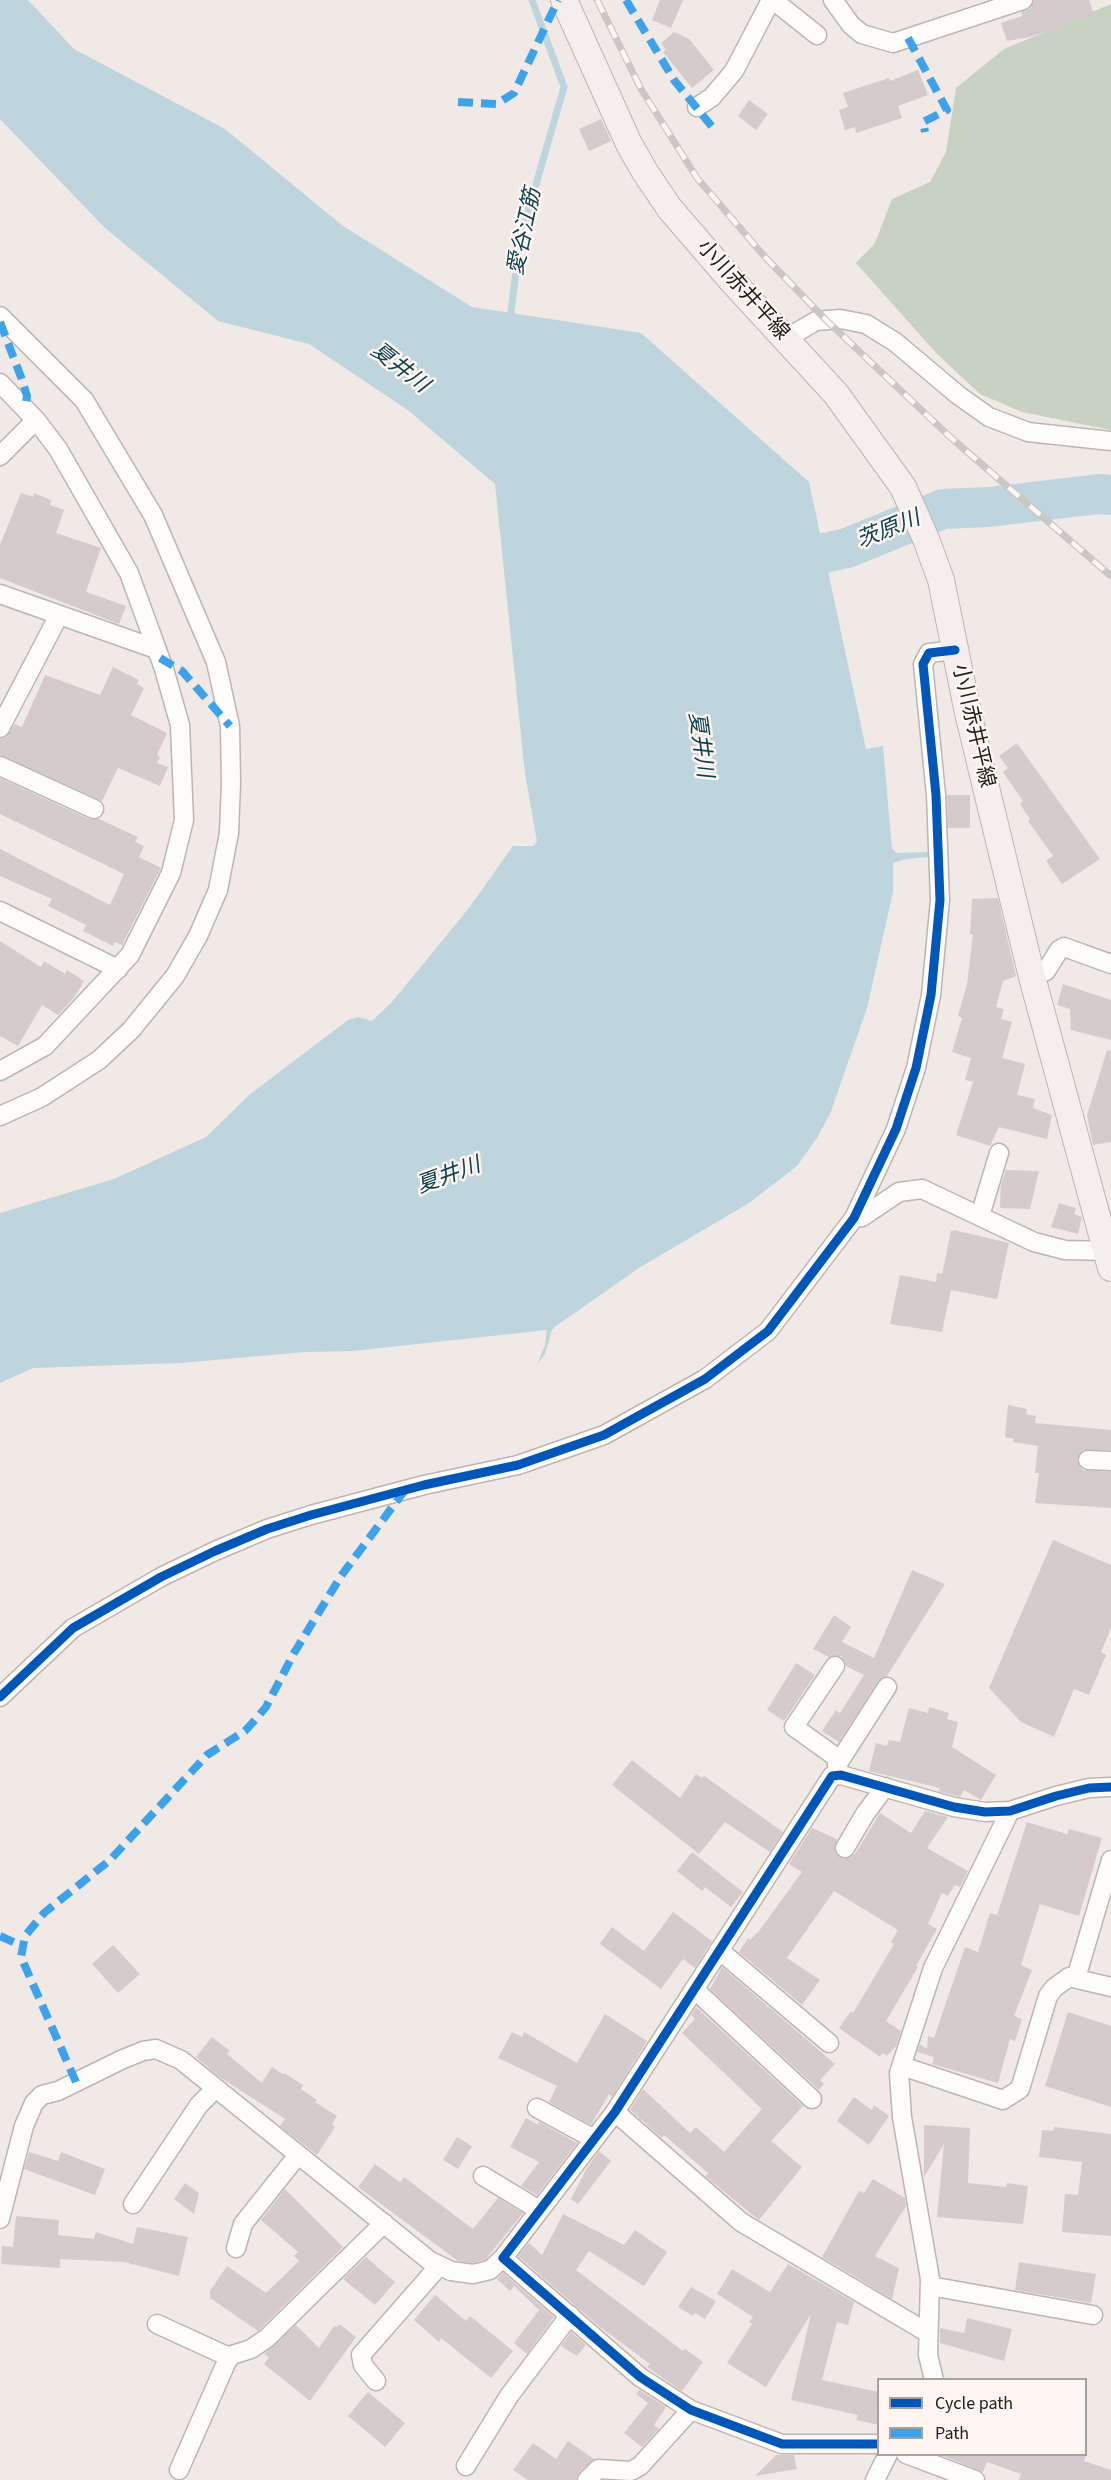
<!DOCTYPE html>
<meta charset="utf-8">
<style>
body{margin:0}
#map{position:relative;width:1111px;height:2480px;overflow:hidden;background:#f1e9e6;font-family:"Source Sans 3",sans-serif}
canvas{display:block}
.legend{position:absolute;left:877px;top:2378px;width:210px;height:78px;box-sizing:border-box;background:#fff6f2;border:2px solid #a8a09d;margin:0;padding:8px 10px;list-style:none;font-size:18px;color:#25201e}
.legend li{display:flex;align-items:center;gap:12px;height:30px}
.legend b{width:30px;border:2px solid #a8a09d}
</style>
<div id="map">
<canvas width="1111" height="2480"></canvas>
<ul class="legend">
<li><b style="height:8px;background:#0057b8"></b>Cycle path</li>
<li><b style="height:8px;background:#3ea2ea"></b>Path</li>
</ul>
</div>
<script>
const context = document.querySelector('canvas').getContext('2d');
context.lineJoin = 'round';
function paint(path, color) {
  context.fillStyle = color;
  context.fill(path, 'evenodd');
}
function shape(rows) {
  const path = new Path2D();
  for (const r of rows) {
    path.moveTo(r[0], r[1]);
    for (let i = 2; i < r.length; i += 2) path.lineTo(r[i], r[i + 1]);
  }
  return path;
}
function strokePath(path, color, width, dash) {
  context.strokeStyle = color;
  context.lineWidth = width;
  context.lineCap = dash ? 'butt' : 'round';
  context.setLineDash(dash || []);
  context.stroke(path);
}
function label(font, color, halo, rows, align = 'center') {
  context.font = font + ' "Source Sans 3","Noto Sans JP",sans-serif';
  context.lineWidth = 5;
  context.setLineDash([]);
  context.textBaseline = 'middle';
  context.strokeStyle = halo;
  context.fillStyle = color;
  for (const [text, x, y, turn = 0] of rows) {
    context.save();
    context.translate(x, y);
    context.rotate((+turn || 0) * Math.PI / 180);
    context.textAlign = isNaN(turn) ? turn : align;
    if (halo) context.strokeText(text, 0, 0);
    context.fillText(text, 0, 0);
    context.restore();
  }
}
const forest = shape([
 [1111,4,1111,430,1022,412,980,394,937,354,856,263,875,243,892,199,930,182,946,152,956,88,1004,49]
]);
const water = shape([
 [0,0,28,0,74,49,225,129,343,226,472,307,641,333,809,482,866,749,883,746,892,849,897,853,928,852,928,857,907,859,893,863,893,892,867,1008,830,1114,817,1138,797,1166,749,1203,639,1268,556,1326,552,1330,545,1354,537,1365,545,1345,547,1330,353,1351,305,1352,181,1363,33,1368,0,1383,0,1213,114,1179,206,1137,249,1095,348,1020,358,1017,372,1021,392,1002,469,908,513,846,533,846,537,842,525,774,495,484,409,411,309,344,218,321,105,228,0,119]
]);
const stream = shape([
 [510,319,520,240,564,87,532,0]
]);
const river = shape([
 [774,576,819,554,847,548,943,509,989,507,1099,494,1111,495]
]);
const building = shape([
 [660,0,683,0,671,28,652,20],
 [1034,0,1089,0,1094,14,1030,37,1007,41,1001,23,1022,16,1021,12,1031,8],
 [674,32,689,39,714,70,692,88,663,52,666,50,661,43],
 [918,70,928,95,898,106,902,118,856,133,855,127,845,130,839,110,848,107,843,93,889,78,890,81],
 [749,100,768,114,756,130,738,116],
 [601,119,611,141,589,151,579,129],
 [21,493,33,497,34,493,51,500,50,505,64,510,56,533,101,548,86,592,126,606,119,624,0,578,0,545],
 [113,667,139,680,137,684,144,688,131,715,167,733,157,755,160,757,157,763,168,767,160,786,118,768,102,801,0,755,0,739,6,737,15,724,22,727,45,675,100,695],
 [1017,743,1100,859,1062,884,1046,861,1053,856,1028,821,1030,819,1020,804,1023,801,1003,772,1008,768,999,756],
 [0,778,89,819,99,819,138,837,135,842,144,846,139,857,161,868,122,945,115,942,113,946,83,931,86,925,48,906,52,899,0,876,0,849,110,905,124,874,0,814],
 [947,795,970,795,970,828,948,828],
 [998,898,1016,976,1003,981,996,1007,1004,1009,1001,1019,1012,1022,1002,1058,1025,1064,1017,1095,1035,1099,1033,1108,1052,1115,1047,1139,999,1127,990,1146,956,1135,973,1082,965,1080,971,1058,952,1052,962,1018,958,1016,967,984,973,934,970,934,972,899],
 [0,941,41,967,44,961,65,974,67,970,84,981,74,998,58,1015,42,1005,18,1046,0,1036],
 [1063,984,1111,1000,1111,1040,1071,1030,1070,1009,1057,1005],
 [1107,1050,1111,1051,1111,1142,1093,1145,1087,1115],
 [1006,1170,1039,1171,1030,1209,1000,1208,1001,1185],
 [1059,1203,1076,1208,1074,1214,1082,1217,1078,1234,1051,1227],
 [954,1230,1009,1243,997,1299,951,1290,942,1332,890,1324,900,1275,936,1282,937,1273,942,1274,951,1231],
 [1008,1405,1027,1409,1026,1414,1036,1416,1035,1423,1111,1430,1111,1450,1083,1450,1077,1460,1082,1470,1111,1472,1111,1508,1035,1503,1039,1473,1035,1473,1038,1446,1013,1442,1014,1439,1005,1437],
 [1053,1540,1111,1565,1111,1628,1101,1652,1106,1655,1089,1695,1074,1689,1054,1737,1021,1722,989,1688],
 [912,1570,945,1584,887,1676,878,1681,839,1742,822,1731,836,1710,840,1713,864,1675,846,1666,841,1656,829,1657,813,1649,834,1615,851,1627,842,1642,874,1658],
 [796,1663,815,1675,784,1721,767,1710],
 [929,1707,949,1713,947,1719,958,1722,952,1747,996,1775,981,1800,964,1790,960,1797,956,1796,938,1791,940,1788,869,1771,876,1743,887,1746,889,1740,900,1742,909,1708,928,1713],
 [632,1760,680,1798,696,1774,702,1778,704,1776,783,1832,770,1852,725,1822,699,1854,612,1785],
 [925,1811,948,1817,927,1848,968,1871,960,1887,955,1885,948,1896,942,1893,928,1924,937,1929,916,1966,918,1967,886,2021,901,2031,896,2046,887,2056,882,2053,880,2057,839,2028,851,2011,853,2013,894,1944,891,1942,898,1930,834,1891,787,1958,820,1980,802,2005,739,1952,748,1938,750,1940,759,1931,802,1872,789,1864,812,1828,837,1839,835,1853,845,1859,855,1854,880,1813,911,1833],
 [1027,1822,1067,1834,1069,1829,1102,1838,1079,1916,1040,1904,1021,1965,1032,1970,1014,2016,1022,2019,1015,2041,1010,2039,998,2083,932,2064,934,2057,917,2052,920,2044,927,2049,928,2036,934,2038,965,1947,978,1952,990,1913,997,1915],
 [692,1852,743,1892,731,1907,705,1887,702,1891,677,1871],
 [673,1912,712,1941,695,1968,683,1959,661,1989,600,1944,612,1927,644,1951],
 [113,1945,140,1974,118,1993,92,1964],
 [722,1967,835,2064,820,2080,824,2084,819,2090,710,1989],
 [696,2007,803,2106,771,2141,802,2167,759,2220,705,2176,708,2173,664,2135,662,2138,630,2110,643,2089,690,2133,696,2127,724,2152,762,2109,682,2033,695,2019,691,2015],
 [1068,2012,1111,2026,1111,2107,1045,2086],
 [605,2014,647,2041,612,2097,609,2094,591,2125,549,2102,557,2086,498,2058,512,2032,522,2037,524,2032,577,2063],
 [212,2037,230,2051,227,2054,262,2083,272,2067,283,2074,284,2073,303,2085,301,2089,317,2100,315,2102,337,2116,332,2124,335,2127,317,2155,280,2126,285,2119,218,2076,196,2057],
 [854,2097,872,2110,874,2105,889,2116,869,2145,837,2121],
 [526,2118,538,2125,539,2122,577,2143,537,2195,521,2186,539,2162,510,2147],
 [924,2125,970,2128,968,2183,1006,2187,1007,2183,1028,2186,1023,2224,937,2217,944,2144,924,2177],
 [1054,2127,1111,2134,1111,2236,1062,2232,1065,2194,1078,2195,1082,2162,1039,2157,1042,2130,1053,2131],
 [457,2137,472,2146,458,2169,443,2160],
 [599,2151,611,2161,578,2204,571,2199,587,2168],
 [29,2152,58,2161,61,2152,105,2169,95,2195,24,2169],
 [375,2164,400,2182,404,2177,473,2229,498,2198,523,2213,485,2260,472,2263,458,2261,358,2187],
 [873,2179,905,2198,906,2206,875,2256,899,2268,892,2299,822,2257,859,2191,864,2193],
 [185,2183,199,2193,194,2214,174,2199],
 [285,2189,343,2247,258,2331,210,2298,210,2291,227,2266,266,2293,299,2261,294,2256,298,2252,261,2220],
 [563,2214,624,2245,635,2230,667,2252,644,2286,589,2251,576,2270,683,2351,684,2348,703,2362,682,2391,647,2367,650,2364,600,2327,518,2256,529,2243,542,2255],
 [16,2216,59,2220,58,2235,94,2239,96,2232,133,2244,137,2227,188,2237,179,2276,124,2262,60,2259,60,2268,1,2264,2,2246,13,2247],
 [366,2257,395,2282,375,2305,343,2279],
 [1019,2262,1096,2274,1091,2303,1015,2290],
 [788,2264,854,2302,848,2325,837,2322,822,2380,879,2392,879,2425,856,2420,858,2415,791,2400,811,2314,766,2387,727,2363,752,2324,749,2322,753,2317,717,2294,732,2269,770,2292],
 [503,2273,554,2317,527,2354,514,2343,539,2310,514,2286,510,2291,497,2279],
 [691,2287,716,2301,705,2319,695,2313,693,2316,678,2307],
 [435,2295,466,2321,470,2316,513,2351,491,2378,441,2338,439,2342,414,2320],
 [967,2318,1012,2329,1004,2361,940,2343,940,2328,964,2333],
 [339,2324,356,2337,310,2401,264,2364,269,2357,264,2354,296,2325,319,2348,334,2326,337,2327],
 [571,2332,586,2345,577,2356,561,2346],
 [639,2390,666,2407,654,2425,659,2429,642,2447,624,2433,648,2403,636,2394],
 [368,2392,405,2423,385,2447,348,2416],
 [568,2441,594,2459,579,2472,576,2480,528,2480,513,2470,533,2443,556,2459],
 [939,2454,1086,2454,1084,2461,1111,2470,1111,2480,1019,2480,1021,2474,987,2462,983,2472],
 [776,2455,794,2455,797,2469,755,2476]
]);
const street = shape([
 [773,0,817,35],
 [833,0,851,25,862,34,893,43,1023,0],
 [697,107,712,97,734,71,771,0],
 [0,316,84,400,153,515,216,662,230,726,231,783,229,833,218,890,198,936,175,976,131,1030,99,1060,42,1097,0,1116],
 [785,339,816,321,840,319,866,324,895,342,958,395,989,417,1028,432,1111,441],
 [0,383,36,420,58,449,129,573,164,669,180,725,184,820,171,873,130,955,45,1046,0,1071],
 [0,456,36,420],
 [0,594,156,649],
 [0,728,59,615],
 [0,766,94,809],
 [0,911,118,969],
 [1032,977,1046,971,1059,950,1064,947,1111,964],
 [980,1216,999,1153],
 [854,1218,862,1217,899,1192,922,1189,1034,1242,1065,1250,1107,1251],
 [1088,1460,1111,1461],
 [835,1666,794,1727,840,1760],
 [0,1697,73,1628,161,1577,215,1551,267,1529,311,1515,424,1485,518,1465,604,1435,705,1379,768,1331,854,1218,896,1129,916,1068,931,995,940,900,936,795,923,664,929,653,955,650],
 [839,1770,837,1765,887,1687],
 [845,1848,865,1814,885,1787],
 [719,1950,829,2043],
 [1076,1978,1111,1860],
 [694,1989,812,2099],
 [902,2066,1003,2100,1020,2089,1048,1996,1054,1988,1069,1977,1111,1987],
 [537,2108,594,2139],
 [615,2112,741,2222,928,2333],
 [483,2176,539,2210],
 [133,2204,199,2105,216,2088],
 [0,2219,24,2126,34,2103,42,2095,58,2091,121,2060,143,2051,156,2049,181,2060,430,2261,451,2271,473,2274,490,2270,503,2258],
 [236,2248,243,2224,298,2155],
 [930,2286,1093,2315],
 [157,2324,229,2357],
 [934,2380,928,2355,930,2279,902,2117,899,2073,933,1968,1010,1811],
 [376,2381,363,2365,361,2355,439,2266],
 [878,2444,782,2444,691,2410,640,2377,503,2258,615,2112,832,1776,841,1775,954,1807,985,1812,1010,1811,1056,1796,1089,1788,1111,1787],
 [906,2454,975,2480],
 [466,2466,509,2396,570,2315],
 [179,2470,227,2361,232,2355,251,2349,267,2338,384,2223],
 [587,2480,598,2469,631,2471,640,2466,691,2410],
 [875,2480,888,2454]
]);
const secondary = shape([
 [564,0,629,144,645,172,670,209,733,282,836,394,903,487,926,539,941,580,968,713,1032,977,1111,1268]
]);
const rail = shape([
 [597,0,641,89,697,178,765,257,826,320,949,436,1111,576]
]);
const quiet = shape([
 [626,0,674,80,713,128],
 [908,38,947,110,923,122,925,132],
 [458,102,497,104,514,93,558,0],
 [0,322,21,377,27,396,25,409],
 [160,658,182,671,230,726],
 [0,1936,22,1946],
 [76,2082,21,1957,25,1936,44,1913,110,1860,207,1755,245,1731,255,1720,266,1707,294,1653,341,1576,405,1490]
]);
const cycleway = shape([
 [0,1697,73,1628,161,1577,215,1551,267,1529,311,1515,424,1485,518,1465,604,1435,705,1379,768,1331,854,1218,896,1129,916,1068,931,995,940,900,936,795,923,664,929,653,955,650],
 [878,2444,782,2444,691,2410,640,2377,503,2258,615,2112,832,1776,841,1775,954,1807,985,1812,1010,1811,1056,1796,1089,1788,1111,1787]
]);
const streetNames = [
 ["小川赤井平線",742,291,48],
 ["小川赤井平線",972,726,77]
];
const waterNames = [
 ["愛谷江筋",526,232,-78],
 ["夏井川",399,369,38],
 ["茨原川",889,531,-22],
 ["夏井川",699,745,82],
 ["夏井川",449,1177,-20]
];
paint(forest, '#c8d2c3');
paint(water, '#bed5dd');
strokePath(stream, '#bed5dd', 7);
strokePath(river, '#bed5dd', 40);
paint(building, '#d6cbcc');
strokePath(street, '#bcb5b3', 21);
strokePath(secondary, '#bcb5b3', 28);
strokePath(street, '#fdfcfb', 18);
strokePath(secondary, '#f4efee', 26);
strokePath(rail, '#cac8c7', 7);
strokePath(rail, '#fff6f2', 4.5, [14]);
strokePath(quiet, '#3ea2ea', 8, [15, 8]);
strokePath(cycleway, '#0057b8', 9);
label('21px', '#25201e', '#fff6f2', streetNames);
label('italic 22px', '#0c4351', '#fff6f2', waterNames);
</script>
